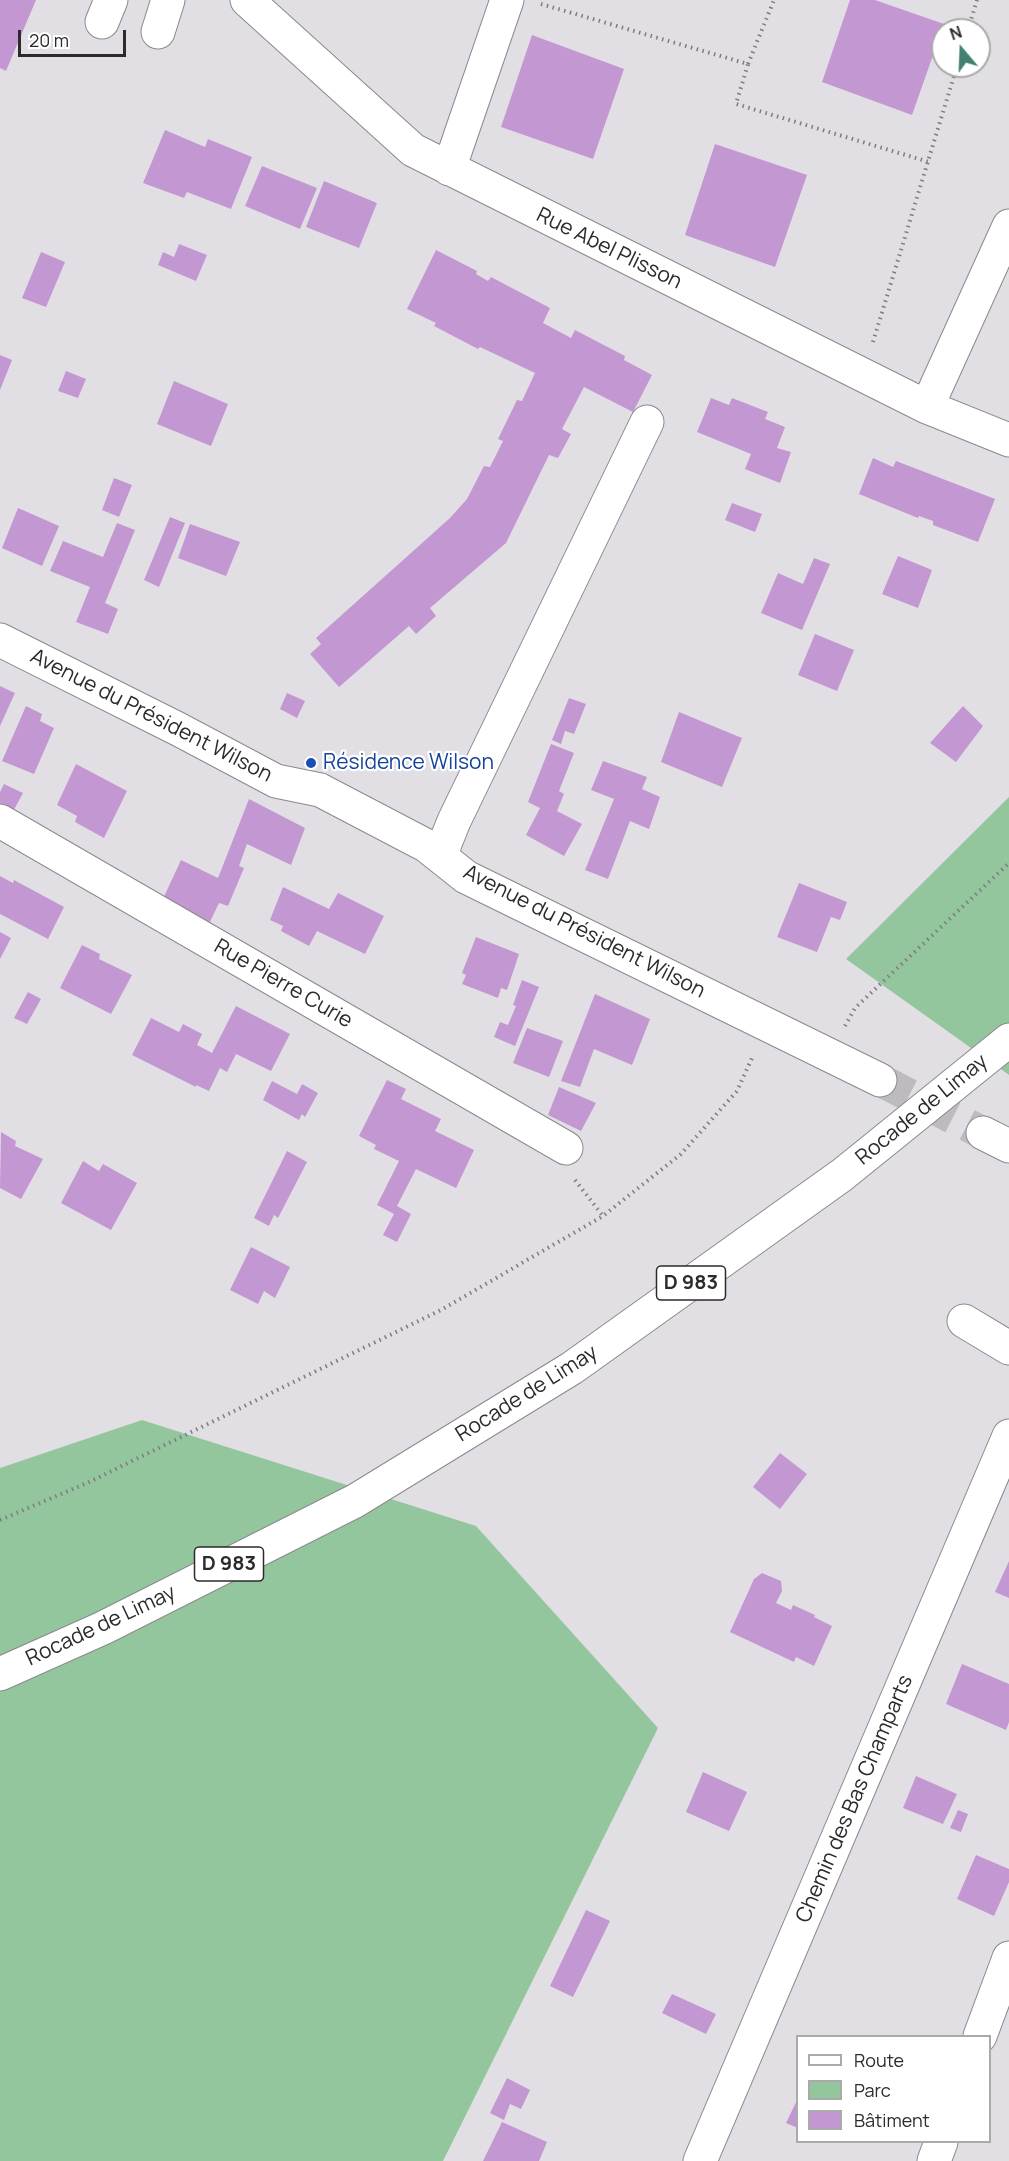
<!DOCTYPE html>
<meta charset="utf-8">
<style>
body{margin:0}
#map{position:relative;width:1009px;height:2161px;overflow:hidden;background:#e2dfe4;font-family:Manrope,sans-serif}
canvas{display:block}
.legend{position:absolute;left:796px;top:2035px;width:195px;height:108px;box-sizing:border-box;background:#fff;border:2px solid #abaaab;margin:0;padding:8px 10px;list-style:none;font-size:18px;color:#2c2a2c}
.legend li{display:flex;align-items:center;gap:12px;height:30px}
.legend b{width:30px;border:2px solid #abaaab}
.north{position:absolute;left:931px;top:18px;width:60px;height:60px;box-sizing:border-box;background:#fff;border:2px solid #abaaab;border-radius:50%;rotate:341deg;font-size:16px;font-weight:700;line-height:24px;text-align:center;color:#2c2a2c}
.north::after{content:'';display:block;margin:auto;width:21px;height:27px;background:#408171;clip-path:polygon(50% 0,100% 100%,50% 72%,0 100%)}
.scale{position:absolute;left:18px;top:30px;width:108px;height:27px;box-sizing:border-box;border:3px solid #2c2a2c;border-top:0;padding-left:8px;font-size:18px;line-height:21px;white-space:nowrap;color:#2c2a2c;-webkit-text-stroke:4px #fff;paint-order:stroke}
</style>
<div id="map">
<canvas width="1009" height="2161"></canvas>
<ul class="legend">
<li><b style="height:8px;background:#fff"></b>Route</li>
<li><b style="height:16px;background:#94c69d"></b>Parc</li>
<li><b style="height:16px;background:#c397d2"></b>Bâtiment</li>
</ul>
<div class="north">N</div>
<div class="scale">20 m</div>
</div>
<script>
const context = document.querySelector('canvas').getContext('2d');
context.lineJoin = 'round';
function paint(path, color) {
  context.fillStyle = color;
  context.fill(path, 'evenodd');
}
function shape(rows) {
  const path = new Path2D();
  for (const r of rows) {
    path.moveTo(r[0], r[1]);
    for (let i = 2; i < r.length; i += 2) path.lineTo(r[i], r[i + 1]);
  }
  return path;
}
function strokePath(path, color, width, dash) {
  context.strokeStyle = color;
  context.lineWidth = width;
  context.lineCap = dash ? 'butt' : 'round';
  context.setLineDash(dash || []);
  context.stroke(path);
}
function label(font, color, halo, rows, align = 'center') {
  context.font = font + ' Manrope,sans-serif';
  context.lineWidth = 4.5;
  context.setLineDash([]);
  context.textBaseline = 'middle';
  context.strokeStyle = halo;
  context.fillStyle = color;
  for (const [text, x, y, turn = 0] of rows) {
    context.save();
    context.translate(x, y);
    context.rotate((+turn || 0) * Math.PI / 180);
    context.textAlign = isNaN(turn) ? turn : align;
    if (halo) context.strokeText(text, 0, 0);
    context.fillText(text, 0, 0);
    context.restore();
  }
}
const green = shape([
 [1009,797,1009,1075,846,959],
 [142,1420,476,1526,658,1728,443,2161,0,2161,0,1468]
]);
const building = shape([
 [0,0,36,0,6,71,0,68],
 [850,0,875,0,944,24,912,115,822,82],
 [532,35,624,69,593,159,501,127],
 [165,130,205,147,208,139,252,157,231,209,187,192,184,198,143,183],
 [715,144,807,175,775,267,685,235],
 [262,166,317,188,300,229,245,206],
 [324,181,377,203,359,248,306,227],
 [179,244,207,255,196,281,158,265,163,252,174,257],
 [436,250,477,271,476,274,488,281,491,277,550,308,543,323,571,338,575,330,625,356,624,360,652,375,633,412,584,387,562,429,571,434,558,458,549,455,506,543,430,608,436,616,416,634,409,626,339,687,310,654,321,644,316,638,450,518,467,499,484,466,490,467,503,441,498,439,517,400,522,401,535,373,480,347,478,349,434,326,436,323,407,309],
 [41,252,65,262,46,307,22,298],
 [0,355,12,360,0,390],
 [66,371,86,379,78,398,58,391],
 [174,381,228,404,211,446,157,424],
 [711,398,729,405,732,398,768,412,765,419,785,427,777,448,791,452,780,483,745,469,751,454,697,432],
 [873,458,893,467,896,461,995,499,978,542,933,525,933,521,919,516,918,518,859,494],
 [114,478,132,485,119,517,102,510],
 [732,503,762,514,755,532,725,520],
 [18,508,59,526,42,566,2,548],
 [170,517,185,523,159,587,144,580],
 [117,523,135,530,105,603,118,609,108,634,76,622,90,587,50,571,63,541,103,557],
 [190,524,240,542,226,576,178,558],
 [898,556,932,570,918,608,882,594],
 [814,558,830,564,802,630,761,613,778,573,803,584],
 [815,634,854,650,837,691,798,675],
 [0,686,15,693,0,726],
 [287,693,305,701,297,718,280,709],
 [569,698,586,704,574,734,565,731,561,744,552,740],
 [26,706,42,714,40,721,54,728,34,774,2,761],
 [963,706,983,726,956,762,930,743],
 [679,712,742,738,722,787,661,762],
 [551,744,574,753,559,791,564,794,557,811,582,824,564,856,526,835,540,808,528,802],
 [603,761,647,777,642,789,660,797,649,829,630,821,608,879,585,870,614,799,591,790],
 [76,764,127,791,104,838,75,822,77,816,57,805],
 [4,784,23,793,10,817,0,812,0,792],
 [249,799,305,828,291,865,247,844,239,866,244,868,228,906,219,903,208,926,162,901,181,860,218,878],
 [0,876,13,883,14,880,64,907,48,939,0,914],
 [799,883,847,902,840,920,831,917,817,952,777,937],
 [283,887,329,909,338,893,384,916,365,954,317,931,309,946,281,931,283,926,270,920],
 [0,932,11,938,0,959],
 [476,937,519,954,507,990,501,988,498,998,462,984,466,975,462,973],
 [82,945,100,954,99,959,132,975,111,1014,60,988],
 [522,980,539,987,515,1046,494,1037,500,1022,508,1025,516,1006,513,1005],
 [28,992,41,999,27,1024,14,1018],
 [595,994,650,1019,632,1065,594,1049,580,1087,561,1081],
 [236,1006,290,1034,271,1071,236,1054,227,1072,220,1068,209,1091,196,1085,196,1087,132,1055,151,1018,179,1032,183,1024,202,1034,197,1045,212,1053],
 [527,1028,563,1041,549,1077,513,1063],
 [387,1080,406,1089,401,1099,441,1119,435,1131,474,1150,456,1188,416,1169,397,1206,411,1214,397,1242,383,1235,394,1214,377,1205,399,1161,374,1149,376,1145,359,1136],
 [272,1081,297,1094,302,1084,318,1093,305,1117,302,1114,299,1120,263,1100],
 [559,1087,596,1103,581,1131,548,1115],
 [1,1132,16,1141,15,1146,43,1159,21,1199,0,1188],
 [287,1151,307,1162,278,1218,274,1215,269,1226,254,1218],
 [83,1161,99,1171,103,1164,137,1183,111,1230,61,1203],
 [251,1247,290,1267,275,1298,264,1291,258,1304,230,1290],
 [780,1453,807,1474,780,1509,753,1487],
 [1009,1561,1009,1598,995,1592],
 [762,1573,781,1581,782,1591,776,1603,791,1610,793,1605,815,1615,814,1617,832,1626,814,1666,796,1657,794,1662,730,1632,754,1579],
 [962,1664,1009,1684,1009,1722,1006,1730,946,1704],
 [703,1772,747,1792,729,1831,686,1812],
 [916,1776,957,1794,943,1824,903,1808],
 [958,1810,968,1814,961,1832,950,1828],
 [976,1855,1009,1869,1009,1882,994,1916,957,1899],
 [586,1910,610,1921,573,1997,550,1986],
 [672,1994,716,2014,706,2034,662,2013],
 [507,2078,530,2090,521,2109,510,2104,504,2120,490,2113],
 [798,2098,798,2128,786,2123],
 [502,2122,547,2142,539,2161,483,2161]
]);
const minorTunnel = shape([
 [880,1080,983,1133]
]);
const path = shape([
 [541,4,748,64,736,104,929,162],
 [968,30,977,0],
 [748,64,774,0],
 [873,342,957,66],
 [845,1026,855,1008,1009,863],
 [575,1180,603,1216],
 [0,1520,87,1483,441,1310,603,1216,681,1154,737,1091,752,1058,755,1058]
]);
const minor = shape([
 [247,0,413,150,927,407,1009,440],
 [102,22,111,0],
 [158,32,168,0],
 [449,169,507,0],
 [927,407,1009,226],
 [0,640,178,729,276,781,320,790,427,846,466,877,880,1080],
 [0,821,566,1148],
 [440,856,454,821,647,422],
 [983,1133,1009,1146],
 [964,1321,1009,1348],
 [980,2036,1009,1958],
 [700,2161,1009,1436],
 [934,2161,941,2142]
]);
const major = shape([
 [0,1674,103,1628,355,1501,572,1368,842,1175,1009,1040]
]);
const markers = [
 [311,763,6,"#1a4fb4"]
];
const shields = [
 [691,1283,69],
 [229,1564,69]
];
const shieldNames = [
 ["D 983",691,1283],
 ["D 983",229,1564]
];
const streetNames = [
 ["Rue Abel Plisson",609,249,26],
 ["Avenue du Président Wilson",151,716,27],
 ["Avenue du Président Wilson",584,932,27],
 ["Rue Pierre Curie",283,984,30],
 ["Rocade de Limay",922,1110,-39],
 ["Rocade de Limay",527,1394,-32],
 ["Rocade de Limay",101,1626,-25],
 ["Chemin des Bas Champarts",855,1799,-67]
];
const transitNames = [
 ["Résidence Wilson",323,763]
];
paint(green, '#94c69d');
paint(building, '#c397d2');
strokePath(minorTunnel, '#bebbbf', 33, [33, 16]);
strokePath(minor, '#8c888d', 35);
strokePath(major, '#8c888d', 35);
strokePath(path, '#7f7c80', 4, [1.5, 4.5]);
strokePath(minor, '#fff', 33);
strokePath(major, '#fff', 33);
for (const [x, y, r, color] of markers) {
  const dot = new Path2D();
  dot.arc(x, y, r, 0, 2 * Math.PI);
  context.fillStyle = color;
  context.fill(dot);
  strokePath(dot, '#fff', 2);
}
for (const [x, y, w] of shields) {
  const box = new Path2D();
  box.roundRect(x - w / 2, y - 17, w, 34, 4.5);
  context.fillStyle = '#fff';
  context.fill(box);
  strokePath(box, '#2c2a2c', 1.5);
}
label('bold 20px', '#2c2a2c', null, shieldNames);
label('21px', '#2c2a2c', '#fff', streetNames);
label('21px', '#164399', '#fff', transitNames, 'left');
</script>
